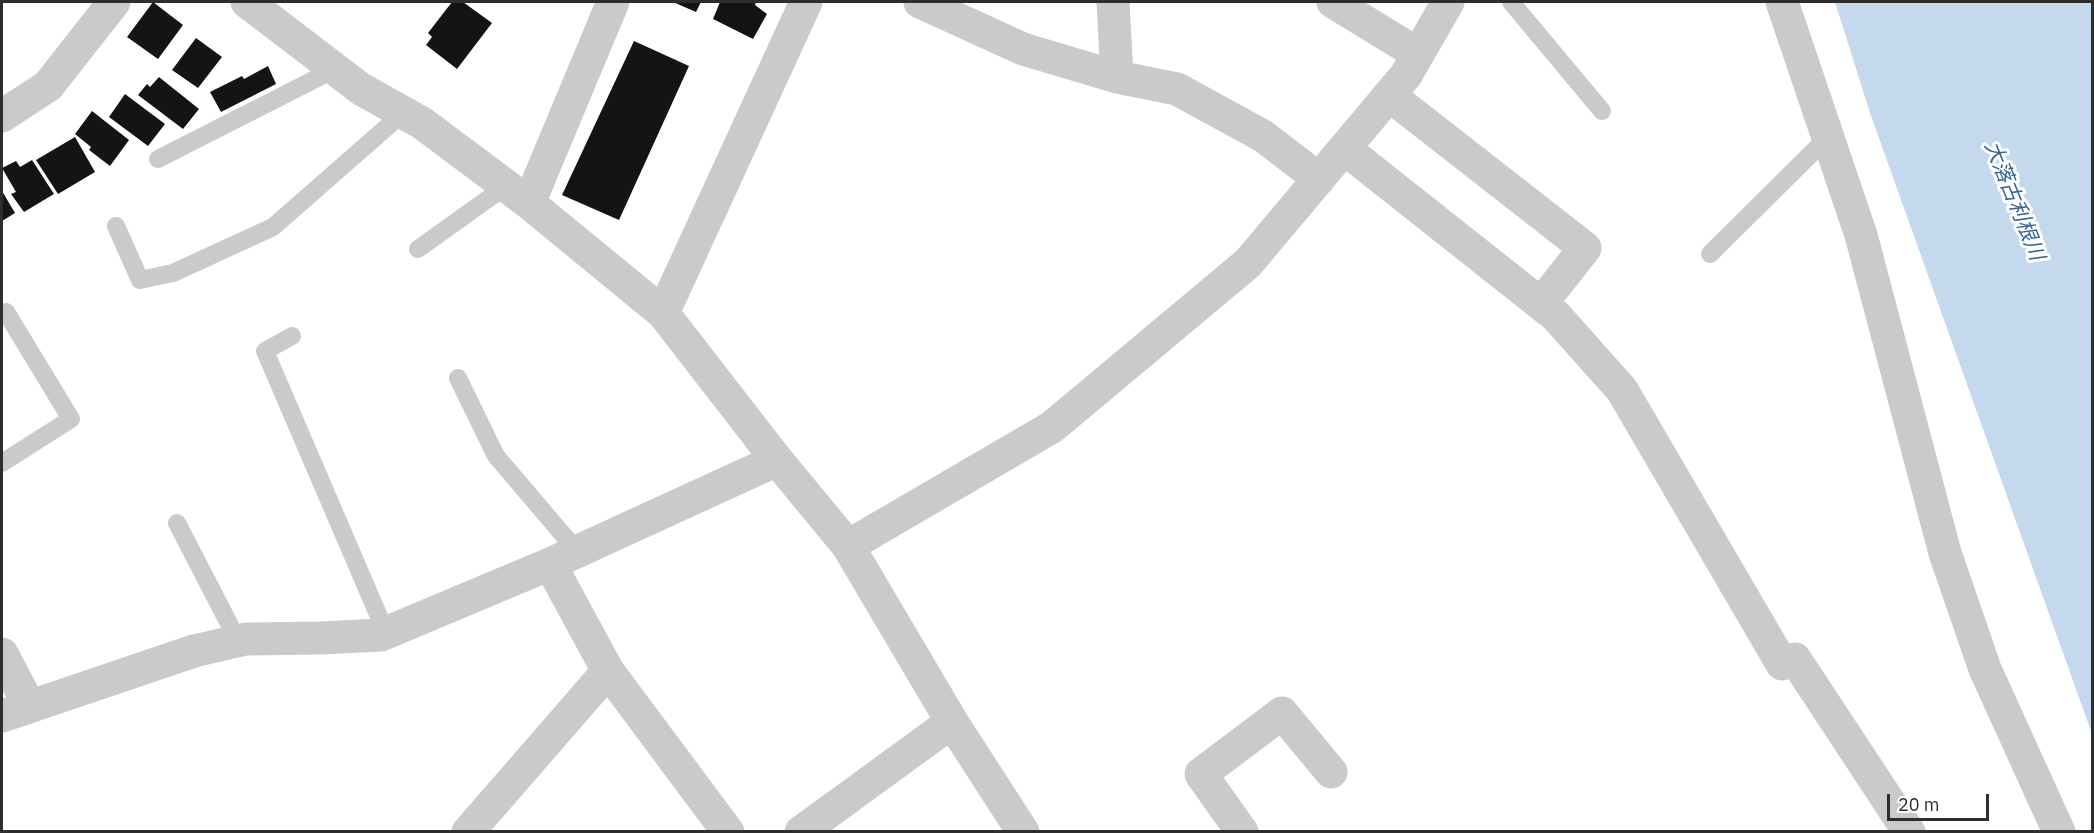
<!DOCTYPE html>
<meta charset="utf-8">
<style>
body{margin:0}
#map{position:relative;width:2094px;height:833px;overflow:hidden;background:#fff;font-family:"IBM Plex Sans",sans-serif}
canvas{display:block}
.frame{position:absolute;inset:0;border:3px solid #2d2d2d;pointer-events:none}
.scale{position:absolute;left:1887px;top:794px;width:102px;height:27px;box-sizing:border-box;border:3px solid #2d2d2d;border-top:0;padding-left:8px;font-size:18px;line-height:21px;white-space:nowrap;color:#2d2d2d;-webkit-text-stroke:4px #fff;paint-order:stroke}
</style>
<div id="map">
<canvas width="2094" height="833"></canvas>
<div class="frame"></div>
<div class="scale">20 m</div>
</div>
<script>
const context = document.querySelector('canvas').getContext('2d');
context.lineJoin = 'round';
function paint(path, color) {
  context.fillStyle = color;
  context.fill(path, 'evenodd');
}
function shape(rows) {
  const path = new Path2D();
  for (const r of rows) {
    path.moveTo(r[0], r[1]);
    for (let i = 2; i < r.length; i += 2) path.lineTo(r[i], r[i + 1]);
  }
  return path;
}
function strokePath(path, color, width, dash) {
  context.strokeStyle = color;
  context.lineWidth = width;
  context.lineCap = dash ? 'butt' : 'round';
  context.setLineDash(dash || []);
  context.stroke(path);
}
function label(font, color, halo, rows, align = 'center') {
  context.font = font + ' "IBM Plex Sans","Noto Sans JP",sans-serif';
  context.lineWidth = 6;
  context.setLineDash([]);
  context.textBaseline = 'middle';
  context.strokeStyle = halo;
  context.fillStyle = color;
  for (const [text, x, y, turn = 0] of rows) {
    context.save();
    context.translate(x, y);
    context.rotate((+turn || 0) * Math.PI / 180);
    context.textAlign = isNaN(turn) ? turn : align;
    if (halo) context.strokeText(text, 0, 0);
    context.fillText(text, 0, 0);
    context.restore();
  }
}
const water = shape([
 [1835,2,2092,2,2092,734,1870,113]
]);
const building = shape([
 [153,2,183,25,158,59,127,37],
 [452,2,463,2,492,23,457,69,426,45,432,37,428,33],
 [673,2,701,2,696,12],
 [720,2,756,2,755,5,767,14,753,39,713,19],
 [196,38,222,57,198,88,172,70],
 [634,41,689,66,619,220,562,195],
 [268,66,276,84,221,112,210,92,242,76,244,79],
 [159,77,199,109,183,129,138,95,147,84,150,87],
 [125,94,165,124,148,146,109,117],
 [92,111,129,140,110,166,89,150,91,147,75,134],
 [75,137,95,172,58,194,36,160],
 [32,160,54,194,24,212,11,194,16,192,2,168,16,161,20,167],
 [2,191,15,213,2,221]
]);
const lane = shape([
 [1511,2,1602,111],
 [158,159,335,69],
 [116,226,140,280,173,273,273,227,403,113],
 [418,249,506,186],
 [1710,254,1828,137],
 [2,315,6,312,71,419,2,463],
 [292,336,265,351,386,633],
 [458,378,496,456,577,551],
 [177,523,238,641]
]);
const street = shape([
 [247,2,361,89,422,123,529,203,663,313,777,460,848,546,952,722,1023,832],
 [920,2,1023,49,1117,77,1177,89,1263,136,1319,179],
 [1113,2,1117,77],
 [1333,2,1418,54],
 [1782,2,1861,235,1945,553,1985,669,2059,832],
 [1389,95,1585,248,1541,304],
 [2,116,48,86,114,2],
 [1345,149,1556,316,1622,390,1782,664,1795,659,1909,832],
 [529,203,613,2],
 [663,313,806,2],
 [848,546,1052,427,1248,263,1406,75,1448,2],
 [550,564,608,671,728,832],
 [2,654,29,705],
 [2,716,194,651,246,639,320,638,381,635,550,564,777,460],
 [468,832,608,671],
 [801,832,952,722],
 [1242,832,1201,774,1282,713,1331,772]
]);
const waterNames = [
 ["大落古利根川",2014,201,68]
];
paint(water, '#c4d9ee');
paint(building, '#141414');
strokePath(lane, '#cacaca', 18);
strokePath(street, '#cacaca', 33);
label('italic 21px', '#366595', '#fff', waterNames);
</script>
